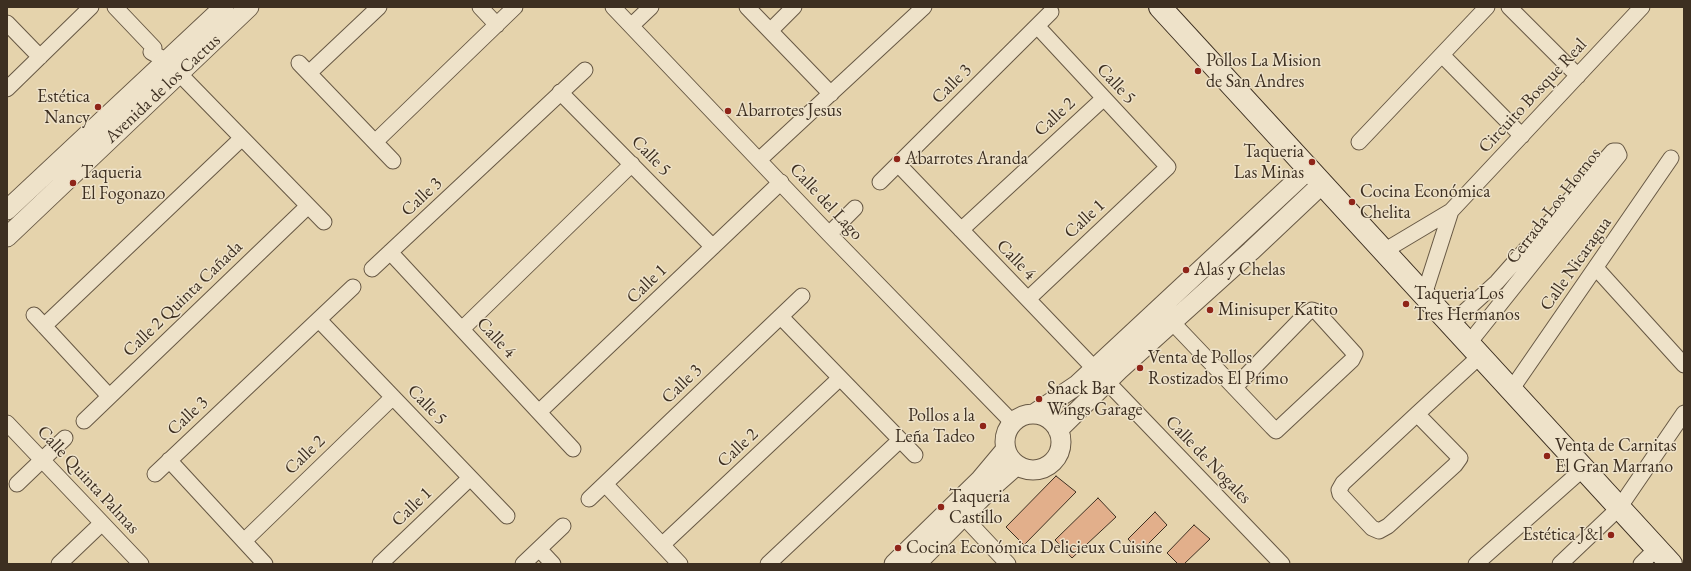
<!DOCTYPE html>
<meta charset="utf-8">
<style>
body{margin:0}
#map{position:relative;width:1691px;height:571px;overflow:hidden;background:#e5d3ac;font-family:"EB Garamond",serif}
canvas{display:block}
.frame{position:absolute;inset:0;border:8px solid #3d2f21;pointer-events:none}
</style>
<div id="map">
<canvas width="1691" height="571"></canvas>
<div class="frame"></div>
</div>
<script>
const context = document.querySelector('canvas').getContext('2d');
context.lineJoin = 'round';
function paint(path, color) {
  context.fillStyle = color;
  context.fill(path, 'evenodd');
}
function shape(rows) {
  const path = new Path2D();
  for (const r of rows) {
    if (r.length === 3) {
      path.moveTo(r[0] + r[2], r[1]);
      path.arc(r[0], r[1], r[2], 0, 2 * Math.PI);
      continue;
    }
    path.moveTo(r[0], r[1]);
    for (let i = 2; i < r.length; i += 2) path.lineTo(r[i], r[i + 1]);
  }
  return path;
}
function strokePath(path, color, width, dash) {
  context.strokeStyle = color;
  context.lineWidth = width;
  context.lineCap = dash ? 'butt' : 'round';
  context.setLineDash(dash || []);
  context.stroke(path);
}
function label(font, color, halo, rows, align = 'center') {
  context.font = font + ' "EB Garamond",serif';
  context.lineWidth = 3;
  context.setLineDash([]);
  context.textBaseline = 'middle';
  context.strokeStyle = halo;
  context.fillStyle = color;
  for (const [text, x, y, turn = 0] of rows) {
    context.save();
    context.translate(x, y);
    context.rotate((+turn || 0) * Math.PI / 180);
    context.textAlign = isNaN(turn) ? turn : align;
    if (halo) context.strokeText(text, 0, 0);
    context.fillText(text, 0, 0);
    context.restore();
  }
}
const building = shape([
 [1056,476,1076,492,1024,545,1006,527,1056,476],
 [1098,498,1116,517,1072,558,1055,540,1098,498],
 [1155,512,1167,525,1140,552,1128,539,1155,512],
 [1194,525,1210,539,1184,564,1178,564,1167,553,1194,525]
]);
const minor = shape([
 [115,7,154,48,151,52,167,61,324,222],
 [480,7,497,25],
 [613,7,829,234,1012,422],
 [747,7,831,94],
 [1509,7,1578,76],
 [7,23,40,57],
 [631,26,651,7],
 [770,31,794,7],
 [1442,55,1522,136],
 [299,63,393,161],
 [309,73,379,7],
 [7,89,91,7],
 [560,92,713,247],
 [375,142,515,7],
 [1359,142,1487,7],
 [759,160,924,7],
 [898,164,1282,564],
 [880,182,1051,12],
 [961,230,1104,98],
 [829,234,855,208],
 [1384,251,1451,211,1642,7],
 [390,252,573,449],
 [1596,268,1684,365],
 [372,269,585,70],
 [1424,295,1451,211],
 [1028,299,1168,167,1037,26],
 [34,315,109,396],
 [781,317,915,455],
 [319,320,507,516],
 [1172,322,1272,427,1276,431,1352,360,1355,354,1317,312,1312,310,1306,314,1235,387],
 [1451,324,1497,282,1613,151,1617,151,1619,155,1469,343],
 [44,326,242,138],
 [462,329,632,164],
 [1511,390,1671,158],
 [539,412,781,182],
 [1417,414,1460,458,1455,465,1388,526,1379,531,1372,528,1340,494,1339,490,1343,483,1417,414,1480,356],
 [84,421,308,206],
 [7,423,141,564],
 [169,460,265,564],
 [155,474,353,287],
 [17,484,65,438],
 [605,484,680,564],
 [589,499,802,296],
 [963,516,1008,564],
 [244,541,393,397],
 [662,545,840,378],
 [539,549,553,564],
 [59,564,102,523],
 [380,564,470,478],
 [523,564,563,526],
 [768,564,900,440],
 [1476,564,1583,469],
 [1560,564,1619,508,1684,413],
 [1641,564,1657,548]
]);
const tertiary = shape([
 [7,210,224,7],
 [7,237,249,7],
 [1034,414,1077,385,1309,169],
 [1033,442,28],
 [1058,430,1119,370,1251,251,1322,184],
 [894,564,980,480,1006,449],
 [916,564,991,488,1017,465]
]);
const secondary = shape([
 [1160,7,1671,564]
]);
const markers = [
 [1198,71,4,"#8f2418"],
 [98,107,4,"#8f2418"],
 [728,111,4,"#8f2418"],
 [897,159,4,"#8f2418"],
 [1312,162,4,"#8f2418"],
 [73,183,4,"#8f2418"],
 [1352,202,4,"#8f2418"],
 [1186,270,4,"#8f2418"],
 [1406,304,4,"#8f2418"],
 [1210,310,4,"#8f2418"],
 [1140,368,4,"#8f2418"],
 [1039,399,4,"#8f2418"],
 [983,426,4,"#8f2418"],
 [1547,456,4,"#8f2418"],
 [941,507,4,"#8f2418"],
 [1611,535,4,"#8f2418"],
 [898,548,4,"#8f2418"]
];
const poiNames = [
 ["Pollos La Mision",1206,61],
 ["de San Andres",1206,82],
 ["Estética",90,97,"right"],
 ["Nancy",90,118,"right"],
 ["Abarrotes Jesus",736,111],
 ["Taqueria",1304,152,"right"],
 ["Las Minas",1304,173,"right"],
 ["Abarrotes Aranda",905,159],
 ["Taqueria",81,173],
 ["El Fogonazo",81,194],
 ["Cocina Económica",1360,192],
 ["Chelita",1360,213],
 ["Alas y Chelas",1194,270],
 ["Taqueria Los",1414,294],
 ["Tres Hermanos",1414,315],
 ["Minisuper Katito",1218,310],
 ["Venta de Pollos",1148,358],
 ["Rostizados El Primo",1148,379],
 ["Snack Bar",1047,389],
 ["Wings Garage",1047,410],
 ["Pollos a la",975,416,"right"],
 ["Leña Tadeo",975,437,"right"],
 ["Venta de Carnitas",1555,446],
 ["El Gran Marrano",1555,467],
 ["Taqueria",949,497],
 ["Castillo",949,518],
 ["Estética J&l",1603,535,"right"],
 ["Cocina Económica Delicieux Cuisine",906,548]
];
const streetNames = [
 ["Calle 3",952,84,-45],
 ["Calle 5",1116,84,47],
 ["Avenida de los Cactus",163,89,-43],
 ["Circuito Bosque Real",1533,96,-47],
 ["Calle 2",1055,117,-43],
 ["Calle 5",651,156,46],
 ["Calle 3",422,197,-43],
 ["Calle del Lago",826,202,47],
 ["Cerrada Los Hornos",1554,206,-52],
 ["Calle 1",1085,219,-43],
 ["Calle 4",1016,260,46],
 ["Calle Nicaragua",1576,264,-55],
 ["Calle 1",647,284,-44],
 ["Calle 2 Quinta Cañada",183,299,-44],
 ["Calle 4",496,338,47],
 ["Calle 3",682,384,-44],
 ["Calle 5",427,405,46],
 ["Calle 3",188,416,-43],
 ["Calle 2",738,448,-43],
 ["Calle 2",305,455,-44],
 ["Calle de Nogales",1208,460,46],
 ["Calle Quinta Palmas",88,480,47],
 ["Calle 1",412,507,-44]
];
paint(building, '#e2af8b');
strokePath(building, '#3d2f21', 1);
strokePath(minor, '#675844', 17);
strokePath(tertiary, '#675844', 21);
strokePath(secondary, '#3d2f21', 24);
strokePath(minor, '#eee2c9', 15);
strokePath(tertiary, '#eee2c9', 19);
strokePath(secondary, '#eee2c9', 22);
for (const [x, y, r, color] of markers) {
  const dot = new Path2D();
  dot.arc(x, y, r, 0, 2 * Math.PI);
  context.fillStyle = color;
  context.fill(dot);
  strokePath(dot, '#eee2c9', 1.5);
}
label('18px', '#3d2f21', '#eee2c9', poiNames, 'left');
label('18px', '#3d2f21', '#eee2c9', streetNames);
</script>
